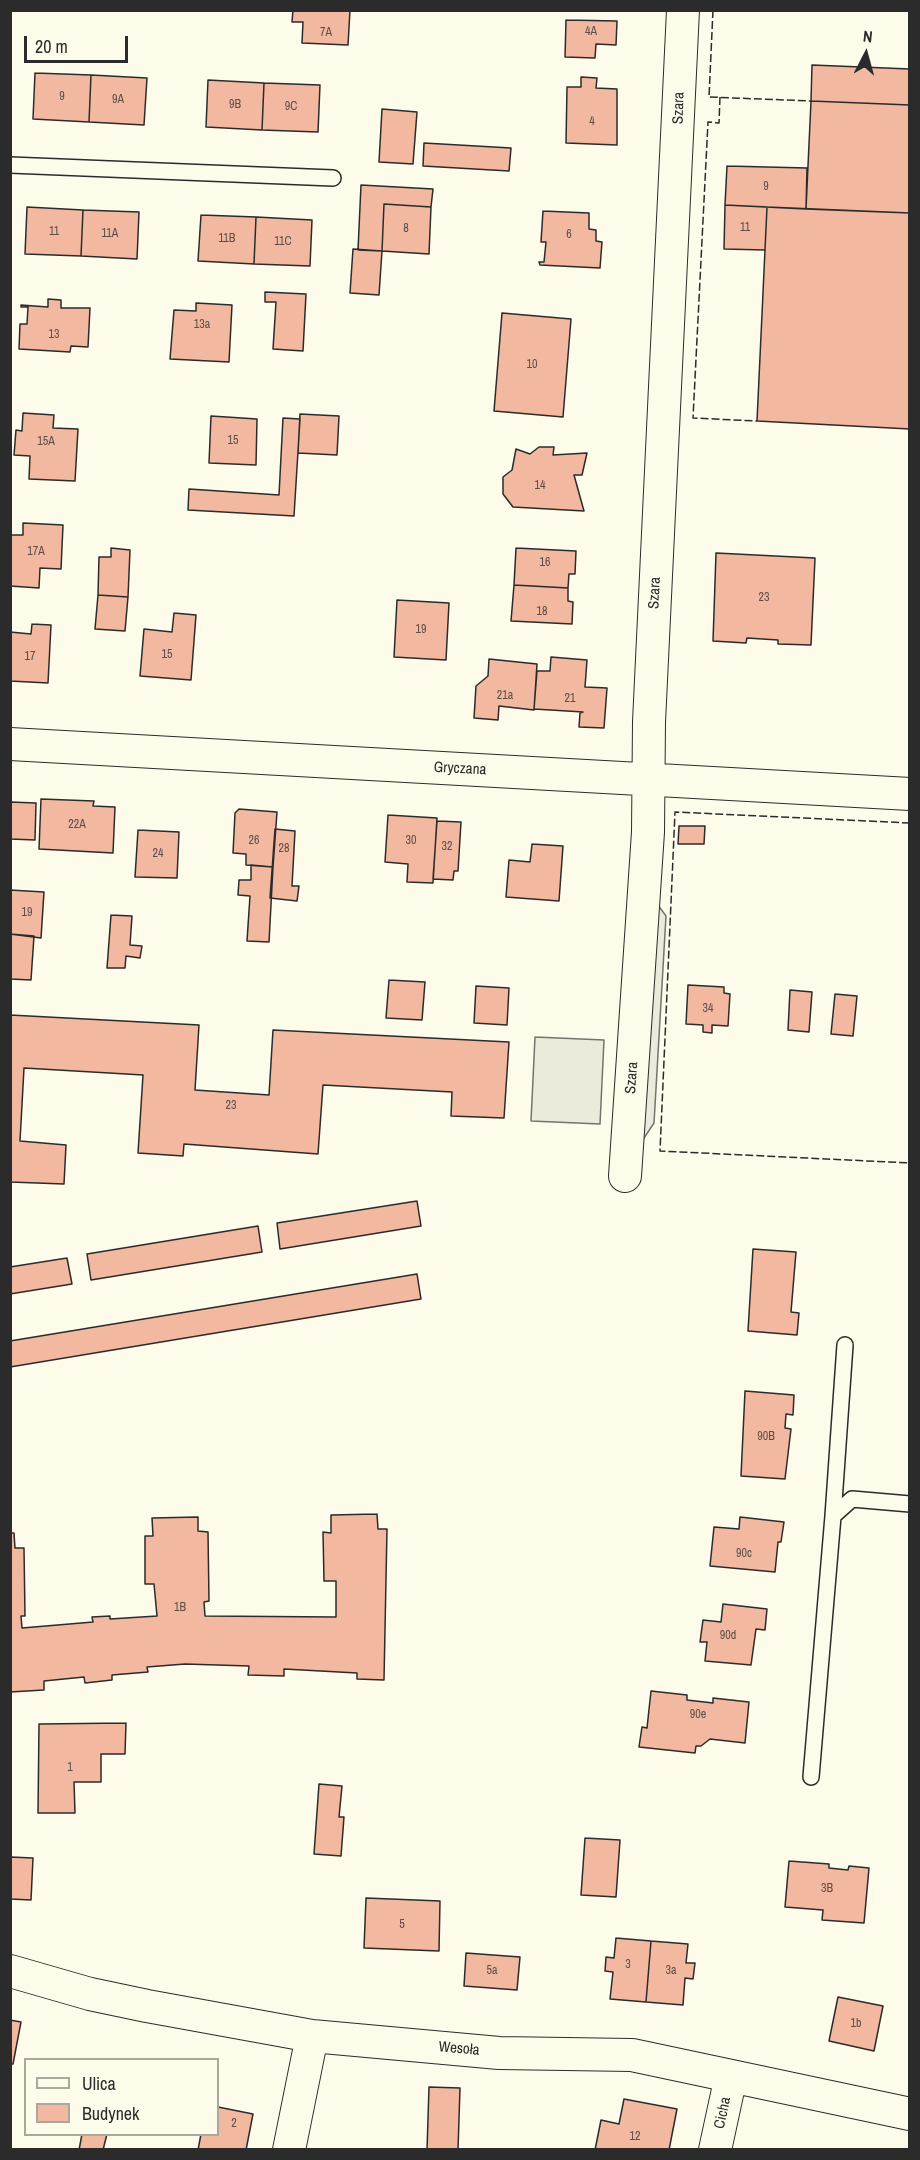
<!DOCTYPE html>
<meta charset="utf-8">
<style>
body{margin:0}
#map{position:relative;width:920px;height:2160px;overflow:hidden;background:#fdfbea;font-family:"Archivo Narrow",sans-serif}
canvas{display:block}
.frame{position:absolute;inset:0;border:12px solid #2b2b2b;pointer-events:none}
.legend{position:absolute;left:24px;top:2058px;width:195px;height:78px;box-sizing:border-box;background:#fdfbea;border:2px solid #a9a89e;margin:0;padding:8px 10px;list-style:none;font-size:18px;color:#2b2b2b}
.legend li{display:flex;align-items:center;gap:12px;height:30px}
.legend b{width:30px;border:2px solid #a9a89e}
.north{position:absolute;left:836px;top:24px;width:60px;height:60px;-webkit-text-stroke:4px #fdfbea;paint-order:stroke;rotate:6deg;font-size:16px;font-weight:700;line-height:24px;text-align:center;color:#2b2b2b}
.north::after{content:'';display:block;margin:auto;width:21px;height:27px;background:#2b2b2b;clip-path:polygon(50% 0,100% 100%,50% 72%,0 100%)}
.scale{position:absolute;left:24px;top:36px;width:104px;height:27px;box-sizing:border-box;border:3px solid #2b2b2b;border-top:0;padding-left:8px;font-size:18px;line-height:21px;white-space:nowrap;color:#2b2b2b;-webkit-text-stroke:4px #fdfbea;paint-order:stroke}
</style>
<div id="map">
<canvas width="920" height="2160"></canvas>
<div class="frame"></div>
<ul class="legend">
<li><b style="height:8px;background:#fdfbea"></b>Ulica</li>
<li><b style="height:16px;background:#f2b8a0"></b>Budynek</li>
</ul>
<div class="north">N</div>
<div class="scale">20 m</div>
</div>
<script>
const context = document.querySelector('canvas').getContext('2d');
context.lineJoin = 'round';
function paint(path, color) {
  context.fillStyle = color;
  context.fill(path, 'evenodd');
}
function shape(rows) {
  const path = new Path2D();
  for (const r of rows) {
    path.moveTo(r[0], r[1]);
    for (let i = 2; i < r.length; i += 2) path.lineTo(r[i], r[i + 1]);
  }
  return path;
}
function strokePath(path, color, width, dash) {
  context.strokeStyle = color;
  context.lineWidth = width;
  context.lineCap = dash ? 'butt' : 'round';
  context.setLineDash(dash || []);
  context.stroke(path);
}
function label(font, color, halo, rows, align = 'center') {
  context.font = font + ' "Archivo Narrow",sans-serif';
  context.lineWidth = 4.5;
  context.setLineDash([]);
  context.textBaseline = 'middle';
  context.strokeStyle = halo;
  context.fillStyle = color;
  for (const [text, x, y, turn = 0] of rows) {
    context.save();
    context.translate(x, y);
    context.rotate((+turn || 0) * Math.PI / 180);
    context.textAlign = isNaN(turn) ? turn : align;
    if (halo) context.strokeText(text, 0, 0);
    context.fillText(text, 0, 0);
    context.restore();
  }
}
const parking = shape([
 [655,901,666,916,654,1123,642,1141,655,901],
 [535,1037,604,1040,600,1124,531,1121,535,1037]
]);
const building = shape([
 [293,10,350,10,348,45,302,43,303,22,292,22,293,10],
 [566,20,617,21,616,45,596,44,595,58,565,57,566,20],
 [812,65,910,69,910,105,811,101,812,65],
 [35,73,91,75,89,122,33,119,35,73],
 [91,75,147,78,144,125,89,122,91,75],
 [581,77,597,78,596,88,617,89,617,145,566,143,567,87,581,87,581,77],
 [208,80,264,83,262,130,206,127,208,80],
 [264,83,320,85,318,132,262,130,264,83],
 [811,101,910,105,910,213,806,209,811,101],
 [382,109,417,112,413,164,379,162,382,109],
 [424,143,511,148,509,171,423,166,424,143],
 [727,166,807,168,806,209,725,205,727,166],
 [361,185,433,189,431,207,384,204,382,251,358,250,361,185],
 [384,204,431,207,429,254,382,251,384,204],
 [725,205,767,207,765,250,724,249,725,205],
 [27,207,83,210,81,256,25,254,27,207],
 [767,207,910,213,910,429,757,421,767,207],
 [83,210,139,212,137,259,81,256,83,210],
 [543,211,589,213,589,229,596,230,596,241,602,242,600,268,540,265,539,262,544,262,546,242,541,242,543,211],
 [201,215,256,217,254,264,198,261,201,215],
 [256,217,312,220,310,266,254,264,256,217],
 [353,249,382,251,379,295,350,293,353,249],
 [265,292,306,294,303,351,273,349,276,302,265,302,265,292],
 [48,299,61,300,61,308,90,308,88,347,71,346,70,352,19,349,20,324,27,324,28,307,21,307,21,305,48,307,48,299],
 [196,303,232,305,229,362,170,359,174,310,196,311,196,303],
 [502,313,571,319,563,417,494,411,502,313],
 [23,413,54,415,53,428,78,429,75,481,29,479,30,456,14,455,16,430,22,431,23,413],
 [300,414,339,416,337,455,298,453,300,414],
 [211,416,257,419,256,465,209,463,211,416],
 [283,418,300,419,294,516,188,510,189,489,279,495,283,418],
 [539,447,554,447,553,455,587,453,582,475,574,475,584,511,513,507,503,494,503,477,512,470,516,449,530,454,539,447],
 [23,523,63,525,61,569,40,568,39,588,10,586,11,535,23,535,23,523],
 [111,548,130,550,128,597,98,595,99,557,111,557,111,548],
 [516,548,576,551,575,574,569,574,568,588,514,585,516,548],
 [716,553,815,558,811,645,778,644,778,640,747,638,746,643,713,641,716,553],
 [514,585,568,588,568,601,573,602,572,624,511,621,514,585],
 [98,595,128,597,125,631,95,629,98,595],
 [397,600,449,603,446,660,394,657,397,600],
 [174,613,196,615,191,680,140,676,144,629,172,632,174,613],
 [32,624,51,625,48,683,10,681,10,632,31,634,32,624],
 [551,657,587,660,585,687,607,688,604,728,579,727,580,713,583,712,534,709,537,671,550,671,551,657],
 [489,659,537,664,534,710,499,706,498,720,474,718,476,686,488,676,489,659],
 [41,799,94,801,93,806,115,807,113,853,39,849,41,799],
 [10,802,36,803,35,840,10,839,10,802],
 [239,809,277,812,273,867,246,865,246,854,233,853,235,813,239,809],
 [388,815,437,818,433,883,407,882,408,864,385,862,388,815],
 [437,821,461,822,458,871,454,871,453,880,433,879,437,821],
 [679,826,705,826,704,844,678,844,679,826],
 [275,829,295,831,292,886,299,886,297,901,270,898,275,829],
 [138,830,179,832,177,878,135,877,138,830],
 [532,844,563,846,559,901,506,897,509,860,530,862,532,844],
 [251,865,273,867,269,942,247,941,250,896,238,895,239,880,251,880,251,865],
 [10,890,44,892,41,938,10,934,10,890],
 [111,915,132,916,130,945,142,946,140,958,126,956,125,968,107,968,111,915],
 [10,934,34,936,31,980,10,979,10,934],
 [389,980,425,982,422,1020,386,1018,389,980],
 [688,985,724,987,724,993,730,994,728,1026,712,1025,712,1033,703,1032,703,1025,686,1024,688,985],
 [476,986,509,988,507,1025,474,1023,476,986],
 [790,990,812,992,809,1032,788,1030,790,990],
 [835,994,857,996,853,1036,831,1034,835,994],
 [10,1015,199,1025,195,1090,269,1095,273,1030,509,1042,504,1118,451,1116,452,1092,323,1085,318,1154,184,1144,183,1156,138,1153,143,1075,24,1068,20,1141,66,1145,64,1184,10,1182,10,1015],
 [417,1201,421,1226,280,1249,277,1223,417,1201],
 [258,1226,262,1252,91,1280,87,1254,258,1226],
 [753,1249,796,1252,791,1312,799,1313,797,1335,748,1331,753,1249],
 [67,1258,72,1284,10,1294,10,1267,67,1258],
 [417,1274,421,1299,10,1367,10,1341,417,1274],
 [745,1391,794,1395,793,1415,786,1414,785,1428,791,1429,785,1479,741,1476,745,1391],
 [377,1514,378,1529,387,1529,384,1680,357,1679,357,1673,284,1669,284,1676,248,1675,249,1666,185,1664,147,1667,148,1672,112,1675,112,1680,85,1683,84,1677,44,1681,44,1690,10,1692,10,1533,14,1533,15,1548,24,1548,25,1616,21,1616,22,1628,93,1622,92,1617,110,1616,110,1619,157,1616,154,1584,145,1584,145,1536,153,1536,152,1518,198,1517,198,1531,208,1532,209,1601,204,1602,205,1616,336,1617,336,1581,324,1581,323,1532,331,1533,331,1515,377,1514],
 [740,1517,784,1522,781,1542,778,1542,775,1572,710,1566,714,1527,739,1529,740,1517],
 [723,1604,767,1609,765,1630,756,1629,751,1665,705,1661,707,1642,700,1642,703,1620,721,1622,723,1604],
 [651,1691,687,1695,687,1700,713,1703,713,1698,749,1702,745,1743,710,1739,701,1746,696,1746,695,1753,639,1747,642,1727,647,1728,651,1691],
 [126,1723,125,1754,101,1754,101,1782,74,1782,75,1813,38,1813,39,1724,126,1723],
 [319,1784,342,1786,339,1817,344,1817,341,1856,314,1854,319,1784],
 [585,1838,620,1840,616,1897,581,1895,585,1838],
 [10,1857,33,1858,31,1900,10,1899,10,1857],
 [789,1861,829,1864,829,1868,848,1870,849,1866,869,1868,864,1923,822,1920,823,1910,785,1907,789,1861],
 [366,1898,440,1901,439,1951,364,1948,366,1898],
 [616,1938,651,1941,646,2002,610,1999,613,1972,605,1971,606,1957,614,1958,616,1938],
 [651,1941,688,1944,686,1963,695,1963,693,1979,685,1978,683,2005,646,2002,651,1941],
 [466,1953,520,1957,517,1990,464,1986,466,1953],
 [838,1997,883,2006,874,2051,829,2041,838,1997],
 [10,2020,21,2022,13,2064,10,2064,10,2020],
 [429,2087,460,2088,458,2150,427,2150,429,2087],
 [624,2099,677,2109,669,2150,595,2150,601,2120,619,2124,624,2099],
 [218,2107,253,2114,246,2150,198,2150,201,2134,218,2134,218,2107],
 [82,2134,107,2134,103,2150,79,2150,82,2134]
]);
const lane = shape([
 [10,165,333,178],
 [833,1516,845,1345],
 [811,1777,833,1516,852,1499,910,1504]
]);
const street = shape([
 [10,744,910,794],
 [625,1176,648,832,649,722,683,10],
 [10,1971,90,1994,147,2006,312,2036,499,2053,632,2055,910,2114],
 [289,2150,312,2036],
 [715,2150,731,2076]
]);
const fence = shape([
 [713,10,709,97,811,101],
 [720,97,719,123,708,122,693,418,757,421],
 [910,823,675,812,660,1151,910,1163]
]);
const numberNames = [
 ["4A",591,32],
 ["7A",326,33],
 ["9",62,97],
 ["9A",118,100],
 ["9B",235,105],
 ["9C",291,107],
 ["4",592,122],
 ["9",766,187],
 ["11",745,228],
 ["8",406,229],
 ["11",54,232],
 ["11A",110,234],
 ["6",569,235],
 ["11B",227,239],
 ["11C",283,242],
 ["13a",202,325],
 ["13",54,335],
 ["10",532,365],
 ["15",233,441],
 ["15A",46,442],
 ["14",540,486],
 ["17A",36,552],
 ["16",545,563],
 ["23",764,598],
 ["18",542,612],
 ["19",421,630],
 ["15",167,655],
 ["17",30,657],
 ["21a",505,696],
 ["21",570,699],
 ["22A",77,825],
 ["26",254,841],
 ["30",411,841],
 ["32",447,847],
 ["28",284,849],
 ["24",158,854],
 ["19",27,913],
 ["34",708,1009],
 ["23",231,1106],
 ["90B",766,1437],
 ["90c",744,1554],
 ["1B",180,1608],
 ["90d",728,1636],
 ["90e",698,1715],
 ["1",70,1768],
 ["3B",827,1889],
 ["5",402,1925],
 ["3",628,1965],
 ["5a",492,1971],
 ["3a",671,1971],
 ["1b",856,2024],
 ["2",234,2124],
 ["12",635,2137]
];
const streetNames = [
 ["Szara",679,108,-88],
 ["Szara",655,593,-87],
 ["Gryczana",460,769,3],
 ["Szara",632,1078,-86],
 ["Wesoła",459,2049,5],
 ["Cicha",723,2113,-78]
];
paint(parking, '#eceadb');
strokePath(parking, '#74746e', 1.5);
paint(building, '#f2b8a0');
strokePath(building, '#2b2b2b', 1.5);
strokePath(lane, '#2b2b2b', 18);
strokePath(street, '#2b2b2b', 34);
strokePath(lane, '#fdfbea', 15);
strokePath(street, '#fdfbea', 32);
strokePath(fence, '#2b2b2b', 1.5, [8, 3]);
label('12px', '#5d4e48', null, numberNames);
label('15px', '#2b2b2b', '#fdfbea', streetNames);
</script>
